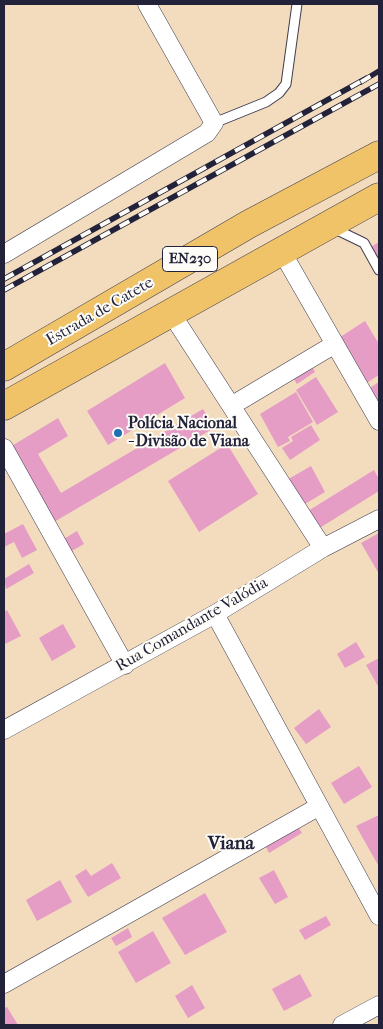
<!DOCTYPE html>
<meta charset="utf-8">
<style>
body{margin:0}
#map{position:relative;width:383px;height:1029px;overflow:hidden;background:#f3dcbe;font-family:"IM FELL French Canon",serif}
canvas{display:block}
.frame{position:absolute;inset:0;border:5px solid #22223b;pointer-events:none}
</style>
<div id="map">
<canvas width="383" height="1029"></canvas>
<div class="frame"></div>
</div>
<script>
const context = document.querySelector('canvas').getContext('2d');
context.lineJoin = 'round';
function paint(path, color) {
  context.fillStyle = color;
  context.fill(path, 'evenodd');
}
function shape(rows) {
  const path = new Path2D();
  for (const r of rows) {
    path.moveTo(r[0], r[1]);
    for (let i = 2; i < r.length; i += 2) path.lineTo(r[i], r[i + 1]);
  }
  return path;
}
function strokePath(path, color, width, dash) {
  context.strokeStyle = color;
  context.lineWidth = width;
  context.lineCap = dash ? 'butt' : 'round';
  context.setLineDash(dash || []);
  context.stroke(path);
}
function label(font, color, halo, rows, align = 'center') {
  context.font = font + ' "IM FELL French Canon",serif';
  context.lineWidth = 4;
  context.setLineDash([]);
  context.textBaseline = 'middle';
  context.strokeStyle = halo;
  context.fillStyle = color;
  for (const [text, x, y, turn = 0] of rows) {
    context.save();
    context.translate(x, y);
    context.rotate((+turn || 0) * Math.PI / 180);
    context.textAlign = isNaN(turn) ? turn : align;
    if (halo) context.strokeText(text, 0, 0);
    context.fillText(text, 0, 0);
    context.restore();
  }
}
const building = shape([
 [379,242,379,266,369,248],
 [365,321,379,344,379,375,365,384,337,339],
 [165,363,185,398,108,445,87,411],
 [311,364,315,372,297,384,292,376],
 [316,377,338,412,317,425,296,390],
 [379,382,379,408,368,389],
 [296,392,313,422,288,437,290,441,278,447,260,414],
 [203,409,214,428,54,522,10,447,58,418,68,436,38,454,61,493],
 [311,425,320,440,290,460,282,448,293,441,291,437],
 [227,444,258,494,199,532,168,481],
 [311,466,325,492,300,507,285,481],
 [374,470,379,479,379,491,318,529,308,511],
 [23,524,37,550,22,558,14,542,4,547,4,534],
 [77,531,84,544,70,552,62,540],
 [379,533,379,574,361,543],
 [29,564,34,573,6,589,4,579],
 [7,610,21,636,5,644,4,612],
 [63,624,76,647,52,661,39,638],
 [356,642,365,657,345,668,337,654],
 [379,658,379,688,366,665],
 [319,709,331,727,306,744,294,728],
 [359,766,372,787,344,804,331,783],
 [379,815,379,864,378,865,356,826],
 [297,825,302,833,269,853,265,845],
 [112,863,121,878,88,897,75,876,86,869,91,876],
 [274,870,288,897,275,904,259,878],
 [60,880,72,902,37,921,26,900],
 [205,893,227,932,185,955,162,918],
 [326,916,331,925,305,940,299,930],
 [128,928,132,937,116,946,111,938],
 [153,931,171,963,136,983,118,952],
 [300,974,312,996,284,1011,272,989],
 [192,985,205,1008,188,1018,175,996],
 [7,1007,18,1025,4,1025,4,1008]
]);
const service = shape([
 [214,123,266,102,279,93,286,84,297,4],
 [333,228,364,243,379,270]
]);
const minor = shape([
 [282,252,379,421],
 [4,254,207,133,214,123,147,4],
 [171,313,323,548],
 [231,406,335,344],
 [4,448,125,665],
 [215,614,379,916],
 [4,730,215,614,323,548,379,519],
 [4,984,318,807],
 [342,1025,379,1005]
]);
const trunk = shape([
 [4,367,249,224,379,155],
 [4,406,379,197]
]);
const rail = shape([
 [361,82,379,71],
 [4,279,367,78],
 [4,290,379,84]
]);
const markers = [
 [118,433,5,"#1f6fb2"]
];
const shields = [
 [190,259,55]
];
const shieldNames = [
 ["EN230",190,259]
];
const streetNames = [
 ["Estrada de Catete",100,312,-30],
 ["Rua Comandante Valódia",192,625,-30]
];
const poiNames = [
 ["Polícia Nacional",128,424],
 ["- Divisão de Viana",128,442]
];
const quarterNames = [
 ["Viana",231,844]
];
paint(building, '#e59cc5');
strokePath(service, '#413e4f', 11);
strokePath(minor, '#413e4f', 19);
strokePath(trunk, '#413e4f', 29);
strokePath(service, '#fff', 9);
strokePath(minor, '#fff', 18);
strokePath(trunk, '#f0c369', 28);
strokePath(rail, '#22223b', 5.5);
strokePath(rail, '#fdfcf7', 4, [11]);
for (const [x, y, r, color] of markers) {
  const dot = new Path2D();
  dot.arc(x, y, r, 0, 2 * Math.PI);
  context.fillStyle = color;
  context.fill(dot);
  strokePath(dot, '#fdfcf7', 2);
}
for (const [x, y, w] of shields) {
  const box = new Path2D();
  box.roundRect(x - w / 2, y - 12.5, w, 25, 4);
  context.fillStyle = '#fdfcf7';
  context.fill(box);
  strokePath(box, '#22223b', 1);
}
label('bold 15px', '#22223b', null, shieldNames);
label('16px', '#22223b', '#fdfcf7', streetNames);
label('bold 16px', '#22223b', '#fdfcf7', poiNames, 'left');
label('bold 19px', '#22223b', '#fdfcf7', quarterNames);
</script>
